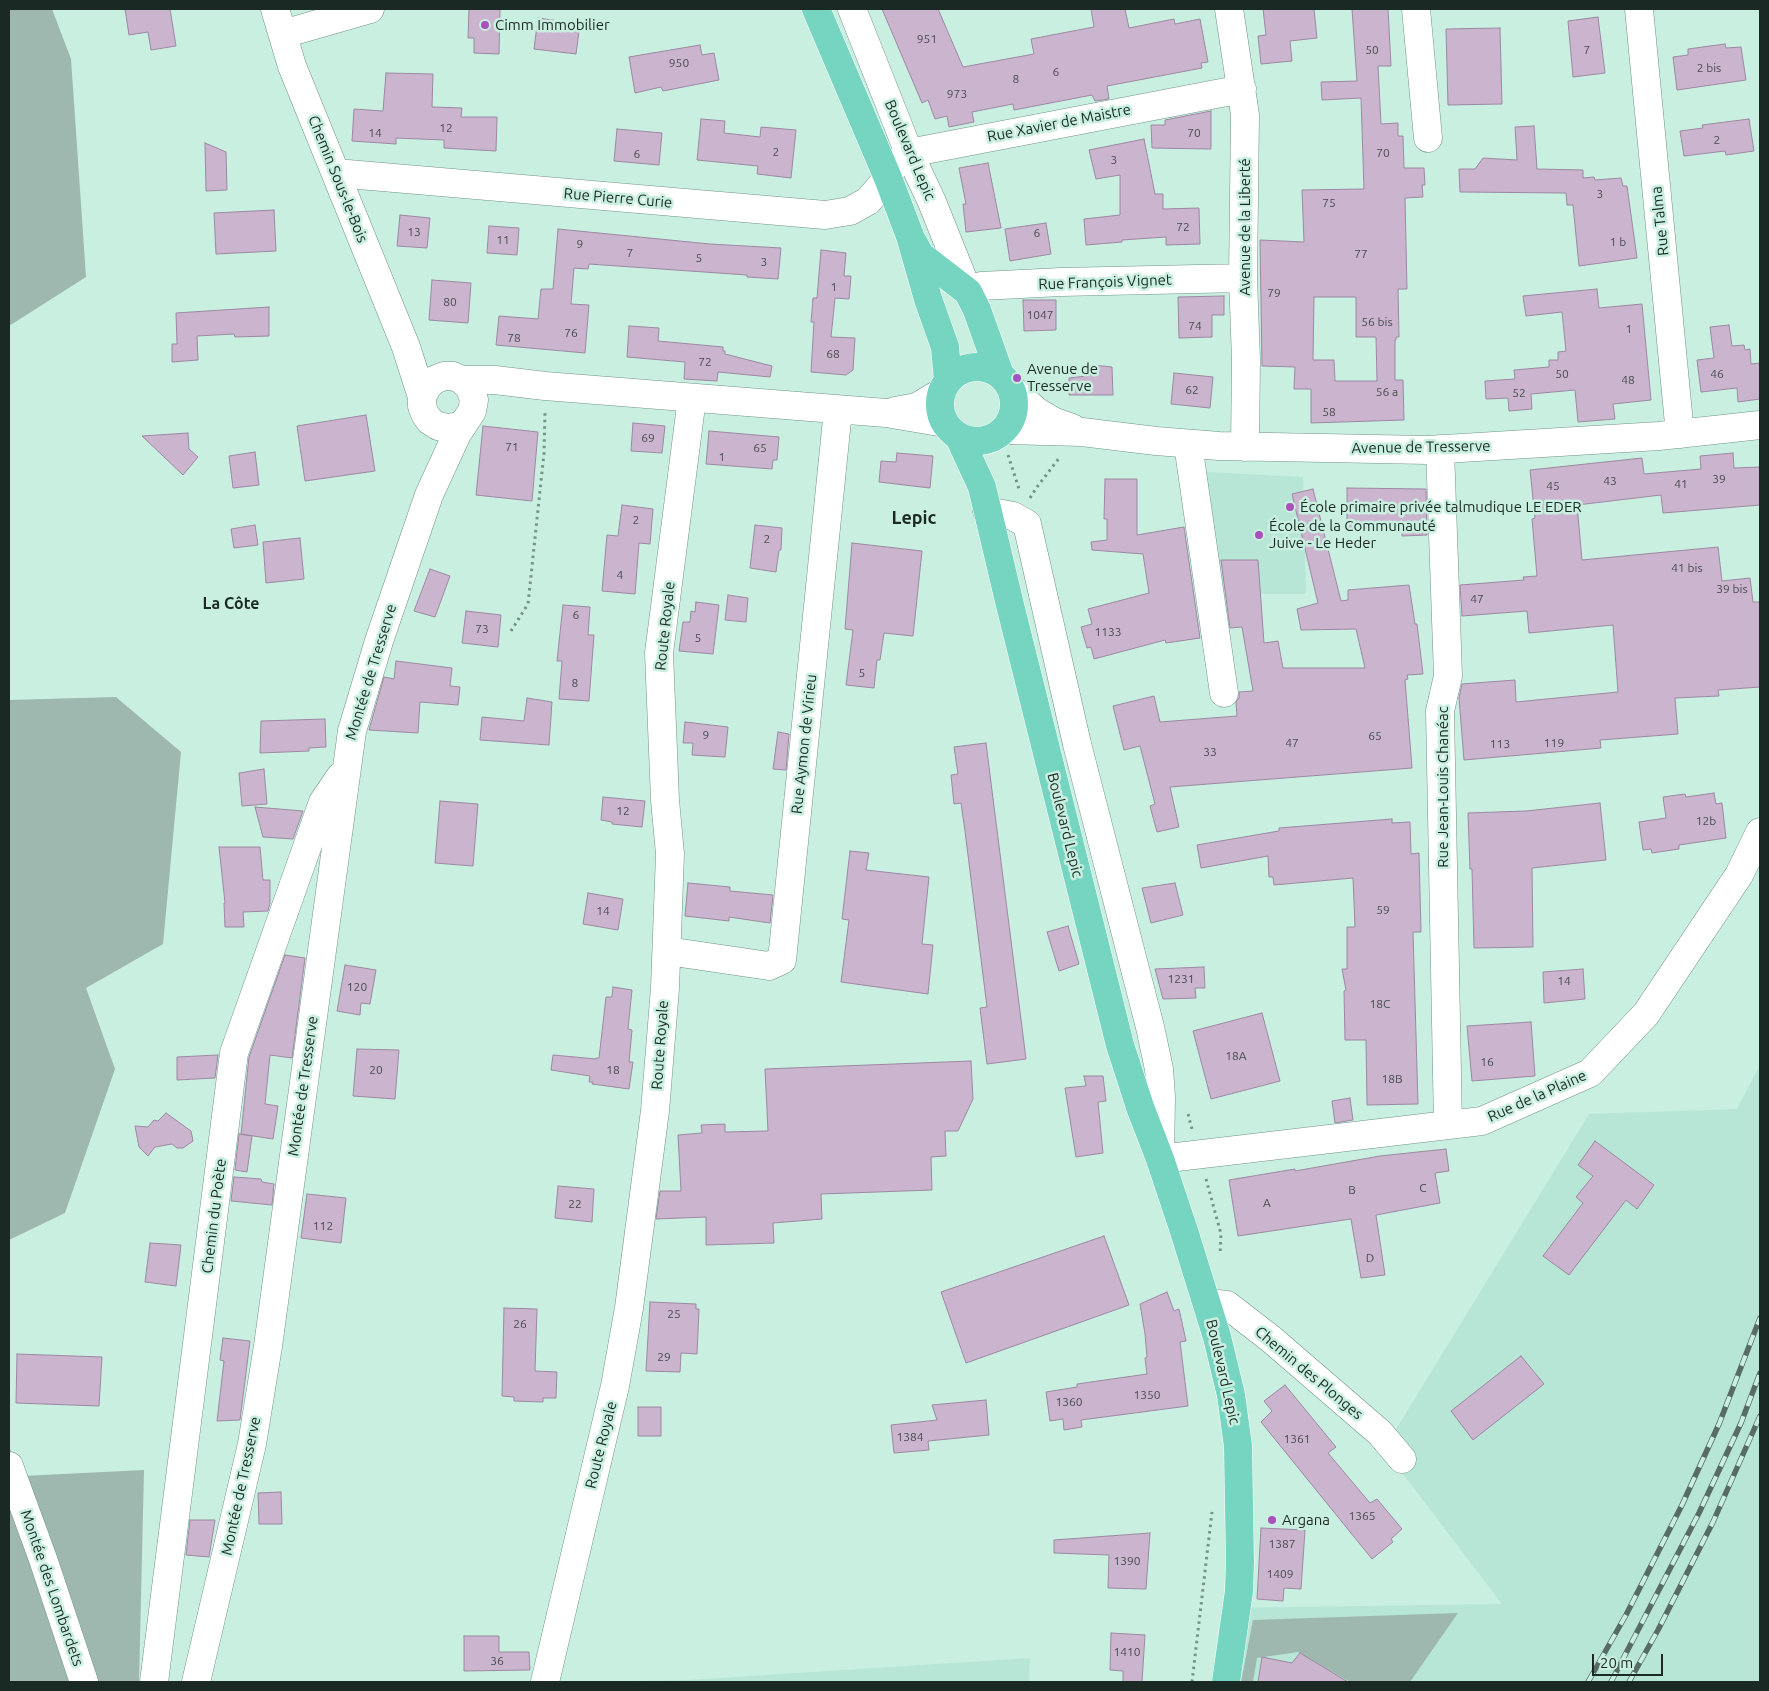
<!DOCTYPE html>
<meta charset="utf-8">
<style>
body{margin:0}
#map{position:relative;width:1769px;height:1691px;overflow:hidden;background:#c9efe1;font-family:Ubuntu,sans-serif}
canvas{display:block}
.frame{position:absolute;inset:0;border:10px solid #1b2924;pointer-events:none}
.scale{position:absolute;left:1592px;top:1654px;width:71px;height:22px;box-sizing:border-box;border:2px solid #1b2924;border-top:0;padding-left:6px;font-size:15px;line-height:18px;white-space:nowrap;color:#1b2924;-webkit-text-stroke:4px #c9efe1;paint-order:stroke}
</style>
<div id="map">
<canvas width="1769" height="1691"></canvas>
<div class="frame"></div>
<div class="scale">20 m</div>
</div>
<script>
const context = document.querySelector('canvas').getContext('2d');
context.lineJoin = 'round';
function paint(path, color) {
  context.fillStyle = color;
  context.fill(path, 'evenodd');
}
function shape(rows) {
  const path = new Path2D();
  for (const r of rows) {
    if (r.length === 3) {
      path.moveTo(r[0] + r[2], r[1]);
      path.arc(r[0], r[1], r[2], 0, 2 * Math.PI);
      continue;
    }
    path.moveTo(r[0], r[1]);
    for (let i = 2; i < r.length; i += 2) path.lineTo(r[i], r[i + 1]);
  }
  return path;
}
function strokePath(path, color, width, dash) {
  context.strokeStyle = color;
  context.lineWidth = width;
  context.lineCap = dash ? 'butt' : 'round';
  context.setLineDash(dash || []);
  context.stroke(path);
}
function label(font, color, halo, rows, align = 'center') {
  context.font = font + ' Ubuntu,sans-serif';
  context.lineWidth = 5;
  context.setLineDash([]);
  context.textBaseline = 'middle';
  context.strokeStyle = halo;
  context.fillStyle = color;
  for (const [text, x, y, turn = 0] of rows) {
    context.save();
    context.translate(x, y);
    context.rotate((+turn || 0) * Math.PI / 180);
    context.textAlign = isNaN(turn) ? turn : align;
    if (halo) context.strokeText(text, 0, 0);
    context.fillText(text, 0, 0);
    context.restore();
  }
}
const built = shape([
 [1206,472,1303,477,1306,594,1220,594],
 [1760,1065,1760,1682,1211,1682,1223,1608,1502,1604,1384,1449,1589,1114,1737,1109],
 [1030,1658,1029,1682,567,1682,689,1680]
]);
const green = shape([
 [9,9,52,9,71,59,86,277,9,326],
 [116,697,181,752,163,944,86,988,115,1069,65,1213,9,1240,9,700],
 [9,1447,23,1476,144,1470,139,1682,9,1682],
 [1458,1613,1410,1682,1350,1682,1298,1652,1257,1658,1253,1682,1241,1682,1253,1620]
]);
const building = shape([
 [125,9,170,9,176,46,151,50,148,32,129,35,125,9],
 [469,9,500,9,499,54,474,53,474,38,468,38,469,9],
 [882,9,938,9,963,67,1034,54,1031,39,1094,27,1091,9,1125,9,1129,28,1174,19,1175,24,1200,19,1208,62,1201,63,1202,68,1107,86,1109,99,1095,101,1092,95,1014,110,1013,104,972,112,974,122,949,127,947,116,935,119,928,100,922,103,882,9],
 [1263,9,1314,9,1317,38,1290,41,1292,61,1261,64,1258,36,1266,35,1263,9],
 [1352,9,1388,9,1391,66,1378,66,1381,124,1398,123,1398,136,1403,136,1404,168,1424,168,1425,185,1422,185,1423,197,1405,198,1407,289,1398,289,1399,337,1396,337,1396,340,1395,340,1395,380,1403,380,1404,420,1311,423,1311,389,1294,389,1295,367,1262,366,1260,240,1304,242,1302,190,1364,189,1361,98,1322,100,1321,82,1357,81,1352,9],
 [1314,297,1356,297,1356,337,1376,337,1377,381,1335,381,1334,360,1313,360,1314,297],
 [1598,17,1605,73,1573,77,1568,21,1598,17],
 [538,18,580,24,576,54,534,49,538,18],
 [1500,28,1502,104,1448,105,1446,29,1500,28],
 [1725,44,1726,48,1741,47,1746,80,1677,90,1673,57,1688,55,1688,49,1725,44],
 [700,45,702,55,714,53,719,80,663,91,661,87,635,93,629,57,700,45],
 [386,73,433,74,432,107,462,108,461,117,497,117,496,151,444,148,444,140,396,138,396,144,352,141,354,109,383,111,386,73],
 [1211,111,1211,149,1152,148,1151,125,1165,125,1165,120,1211,111],
 [701,119,725,121,724,133,760,137,761,127,796,130,791,178,757,174,758,166,697,160,701,119],
 [1749,119,1754,151,1726,155,1725,151,1684,156,1680,131,1703,128,1702,125,1749,119],
 [1534,126,1537,169,1583,170,1583,178,1594,177,1595,180,1621,178,1623,186,1627,186,1637,258,1579,266,1573,205,1567,205,1566,193,1460,192,1459,169,1475,169,1483,158,1517,160,1515,127,1534,126],
 [617,129,662,133,659,165,614,161,617,129],
 [1144,139,1155,194,1163,194,1163,209,1199,208,1200,244,1166,245,1166,237,1122,240,1122,242,1086,245,1084,219,1120,215,1120,175,1096,179,1089,150,1144,139],
 [205,143,226,152,227,190,206,191,205,143],
 [988,163,1001,228,966,232,963,204,966,204,959,168,988,163],
 [274,210,276,251,216,254,214,213,274,210],
 [400,215,430,218,427,248,397,246,400,215],
 [1046,223,1051,254,1010,261,1005,229,1046,223],
 [489,226,519,228,517,255,487,253,489,226],
 [558,229,710,244,781,248,778,279,747,277,747,275,589,264,588,269,574,268,571,304,589,305,585,353,496,345,499,316,538,319,541,289,553,289,558,229],
 [821,250,846,253,844,276,851,276,849,299,835,298,831,337,855,338,853,370,846,375,811,372,814,322,811,322,812,311,813,298,817,298,821,250],
 [432,280,471,283,468,323,429,320,432,280],
 [1597,289,1599,308,1642,304,1651,400,1613,404,1615,419,1578,422,1575,390,1531,394,1532,409,1509,411,1508,398,1486,399,1485,381,1515,379,1514,370,1549,367,1549,360,1558,360,1558,352,1566,351,1562,312,1526,316,1523,296,1597,289],
 [1224,296,1224,315,1212,315,1212,337,1179,338,1178,297,1224,296],
 [1023,300,1056,300,1056,330,1024,331,1023,300],
 [269,307,269,336,235,337,234,334,197,336,198,360,172,362,172,344,177,344,176,313,269,307],
 [1729,325,1732,346,1744,345,1745,350,1750,349,1751,364,1760,363,1760,399,1738,402,1737,388,1701,392,1697,360,1714,358,1710,327,1729,325],
 [629,326,659,328,658,341,723,347,723,351,725,351,725,354,772,366,770,377,718,372,717,381,684,379,685,362,627,357,629,326],
 [1093,365,1112,367,1113,395,1069,395,1069,378,1094,375,1093,365],
 [1174,373,1213,377,1210,408,1171,404,1174,373],
 [366,415,375,471,305,481,297,426,366,415],
 [633,423,665,426,662,453,631,451,633,423],
 [483,426,538,432,532,501,476,495,483,426],
 [709,431,779,437,777,460,773,460,772,469,706,464,709,431],
 [188,433,189,449,198,457,183,475,142,436,188,433],
 [255,452,259,485,233,488,229,456,255,452],
 [897,453,933,456,930,488,879,482,881,461,896,462,897,453],
 [1733,453,1734,468,1760,467,1760,505,1663,513,1661,495,1577,505,1582,560,1718,547,1722,581,1750,578,1753,602,1760,602,1760,687,1718,690,1719,696,1675,698,1678,734,1600,740,1601,748,1464,760,1459,698,1462,684,1515,680,1516,702,1618,692,1613,625,1529,633,1527,611,1462,616,1460,585,1524,580,1523,577,1537,576,1532,519,1535,518,1530,470,1642,458,1644,474,1701,469,1700,456,1733,453],
 [1105,479,1137,479,1137,535,1184,527,1200,638,1166,643,1165,640,1094,659,1091,647,1087,648,1081,627,1092,624,1088,609,1149,593,1143,554,1092,550,1091,542,1107,540,1107,519,1104,519,1105,479],
 [1347,488,1426,489,1427,535,1402,536,1402,530,1347,530,1347,488],
 [1313,489,1341,601,1348,600,1348,590,1409,585,1415,624,1417,624,1423,674,1407,675,1408,679,1405,680,1412,768,1170,787,1179,827,1157,832,1150,806,1155,804,1140,746,1124,750,1113,706,1154,696,1160,722,1237,716,1236,702,1239,698,1239,692,1253,691,1242,627,1230,628,1221,560,1258,560,1264,643,1278,641,1283,668,1365,668,1356,629,1301,630,1297,609,1318,603,1292,494,1313,489],
 [622,505,653,509,650,544,639,543,635,594,602,591,607,535,618,536,622,505],
 [255,525,258,545,234,548,231,529,255,525],
 [755,525,782,528,781,550,779,550,776,572,750,568,755,525],
 [300,538,304,579,266,583,263,542,300,538],
 [852,543,922,551,913,636,884,633,880,660,877,660,874,688,846,685,853,630,845,629,852,543],
 [430,569,450,576,435,617,414,611,430,569],
 [728,595,748,598,746,622,725,620,728,595],
 [696,602,719,605,713,654,679,651,683,622,690,622,691,611,695,612,696,602],
 [563,605,590,607,588,635,594,635,589,701,559,699,562,661,557,661,563,605],
 [466,611,501,615,498,647,462,643,466,611],
 [396,661,452,668,450,686,460,687,458,705,420,702,418,733,369,730,384,677,394,679,396,661],
 [527,698,552,702,549,745,480,740,482,717,524,721,527,698],
 [325,719,326,747,309,748,309,751,260,753,261,721,325,719],
 [685,722,728,727,725,757,692,755,693,743,683,743,685,722],
 [778,732,789,734,786,770,773,769,778,732],
 [986,743,1026,1059,987,1064,980,1008,987,1007,965,831,961,803,954,804,951,775,958,774,954,747,986,743],
 [264,769,267,804,242,806,239,773,264,769],
 [1714,793,1716,804,1722,803,1726,838,1679,845,1679,849,1652,853,1651,849,1643,850,1639,822,1666,818,1663,797,1685,794,1686,797,1714,793],
 [603,797,645,801,642,827,612,824,612,822,601,820,603,797],
 [440,801,478,804,473,866,435,863,440,801],
 [1600,803,1606,860,1532,868,1533,947,1474,948,1472,869,1470,869,1468,813,1526,811,1600,803],
 [255,807,303,811,293,839,263,837,255,807],
 [1392,819,1392,823,1410,822,1411,854,1419,853,1421,932,1413,932,1418,1104,1367,1105,1366,1040,1345,1040,1344,991,1346,990,1342,969,1347,969,1347,927,1355,927,1353,878,1274,885,1273,877,1269,877,1268,856,1201,868,1197,845,1279,831,1279,828,1392,819],
 [219,847,260,847,263,880,270,880,270,903,268,911,243,912,244,927,225,927,224,903,225,903,219,847],
 [850,851,869,853,866,870,929,877,922,944,933,945,928,994,841,982,849,920,842,919,850,851],
 [688,883,730,887,730,891,773,895,770,923,729,917,729,921,685,916,688,883],
 [1175,883,1183,915,1151,923,1142,888,1175,883],
 [588,893,623,899,618,930,583,924,588,893],
 [1068,926,1079,964,1059,971,1047,932,1068,926],
 [285,955,305,958,292,1058,270,1055,265,1104,278,1106,273,1139,241,1134,249,1057,285,955],
 [345,965,376,970,370,1004,361,1003,360,1015,337,1011,345,965],
 [1204,967,1205,988,1195,988,1196,998,1163,999,1155,969,1204,967],
 [1583,969,1585,999,1544,1003,1543,972,1583,969],
 [613,987,632,990,628,1029,632,1030,629,1062,633,1062,629,1089,592,1084,593,1082,589,1082,590,1076,551,1070,553,1055,596,1059,596,1058,599,1058,606,997,612,997,613,987],
 [1262,1013,1280,1081,1211,1099,1193,1031,1262,1013],
 [1531,1022,1535,1076,1472,1081,1467,1026,1531,1022],
 [357,1049,399,1050,395,1099,353,1096,357,1049],
 [218,1055,215,1078,177,1080,177,1057,218,1055],
 [971,1061,973,1099,958,1131,945,1131,946,1156,931,1157,932,1190,821,1194,822,1219,773,1223,774,1243,706,1245,706,1217,656,1219,660,1191,681,1191,678,1135,702,1133,701,1125,725,1124,725,1132,768,1131,765,1069,971,1061],
 [1084,1076,1103,1076,1106,1101,1098,1102,1103,1153,1076,1157,1065,1088,1086,1086,1084,1076],
 [1350,1098,1353,1120,1335,1123,1332,1101,1350,1098],
 [166,1113,191,1131,193,1141,183,1148,177,1148,172,1144,155,1147,148,1156,139,1147,135,1126,148,1127,154,1120,158,1121,166,1113],
 [239,1134,252,1136,247,1172,235,1170,239,1134],
 [1595,1141,1654,1185,1637,1209,1626,1200,1569,1275,1543,1256,1583,1203,1576,1197,1593,1176,1578,1165,1595,1141],
 [1446,1149,1449,1171,1435,1173,1440,1203,1376,1215,1385,1275,1361,1278,1351,1219,1238,1236,1229,1180,1295,1169,1295,1171,1380,1156,1446,1149],
 [234,1177,261,1179,262,1182,274,1184,272,1205,231,1201,234,1177],
 [558,1186,594,1189,592,1222,555,1218,558,1186],
 [307,1194,346,1198,341,1243,301,1238,307,1194],
 [1104,1236,1129,1305,966,1363,941,1292,1104,1236],
 [150,1243,181,1245,176,1286,145,1282,150,1243],
 [1167,1292,1174,1311,1179,1309,1186,1341,1180,1342,1188,1406,1081,1420,1082,1427,1064,1430,1063,1419,1050,1421,1046,1392,1077,1387,1077,1384,1147,1374,1145,1358,1147,1357,1145,1334,1140,1304,1167,1292],
 [650,1302,696,1304,696,1309,699,1309,697,1354,681,1353,680,1372,646,1371,650,1302],
 [504,1308,537,1309,535,1371,557,1372,556,1398,543,1398,543,1402,514,1401,514,1397,502,1396,504,1308],
 [223,1338,250,1341,240,1420,217,1421,224,1361,220,1360,223,1338],
 [17,1354,102,1357,99,1406,16,1403,17,1354],
 [1521,1356,1544,1384,1473,1440,1451,1411,1521,1356],
 [1285,1385,1336,1447,1328,1453,1370,1503,1377,1499,1402,1529,1391,1539,1393,1542,1372,1559,1261,1422,1272,1411,1264,1401,1285,1385],
 [986,1400,989,1435,928,1441,929,1450,894,1453,891,1425,937,1420,932,1405,986,1400],
 [638,1407,661,1407,661,1436,638,1436,638,1407],
 [281,1492,282,1524,259,1524,258,1493,281,1492],
 [190,1520,215,1520,209,1557,186,1555,190,1520],
 [1261,1528,1305,1530,1301,1589,1284,1588,1283,1601,1257,1599,1261,1528],
 [1150,1533,1146,1589,1108,1588,1109,1555,1054,1553,1054,1540,1150,1533],
 [1111,1633,1145,1635,1142,1682,1123,1682,1123,1671,1110,1670,1111,1633],
 [464,1636,499,1636,499,1652,529,1652,530,1670,464,1671,464,1636],
 [1300,1653,1348,1682,1258,1682,1262,1657,1292,1663,1300,1653]
]);
const path = shape([
 [1008,455,1020,492],
 [1030,498,1037,487,1060,457],
 [511,631,528,604,544,453,545,412],
 [1188,1114,1192,1129],
 [1206,1179,1221,1234,1220,1255],
 [1192,1682,1212,1512]
]);
const minor = shape([
 [275,9,292,66,406,347,422,397],
 [852,9,909,153,932,202,968,292,981,286,1061,282,1243,278],
 [1229,9,1245,115,1243,278,1246,360,1245,447],
 [1416,9,1428,138],
 [1639,9,1680,434],
 [283,34,370,9],
 [336,173,825,215,850,211,868,201,888,178,893,166,909,153,1242,89],
 [462,380,495,380,545,386,886,413,945,423],
 [1012,389,1036,411,1055,422,1072,428],
 [895,411,917,407,942,392],
 [1005,430,1082,432,1156,441,1219,446,1428,450,1659,436,1760,425],
 [1188,444,1224,693],
 [1440,449,1448,676,1440,711,1448,1125],
 [987,511,1013,516,1027,524,1077,744,1150,1027,1159,1069,1161,1097,1160,1159,1482,1121,1590,1073,1646,1014,1739,875,1760,832],
 [667,951,769,966,782,960,838,410],
 [1207,1303,1227,1305,1271,1339,1380,1433,1402,1459],
 [9,1466,43,1559,84,1682],
 [154,1682,234,1053,323,802,340,777],
 [196,1682,252,1444,268,1346,352,731,379,641,429,495,457,434,472,411,474,400,470,388,462,380,453,376,444,376,434,380,427,387,422,397,422,406,425,414,430,421,438,426,447,428,456,427,464,423],
 [545,1682,615,1386,629,1308,655,1111,665,988,670,854,665,800,659,653,692,398]
]);
const major = shape([
 [816,9,888,178,910,236,928,299,945,347,948,381],
 [913,242,920,255,968,292,977,310,1000,375],
 [977,404,37],
 [959,437,982,487,1010,605,1120,1045,1140,1107,1160,1159,1184,1231,1217,1337,1231,1395,1238,1446,1240,1563,1239,1591,1226,1682]
]);
const rail = shape([
 [1588,1682,1626,1615,1682,1505,1719,1424,1760,1318],
 [1611,1682,1699,1513,1741,1423,1760,1373],
 [1629,1682,1658,1630,1713,1522,1760,1416]
]);
const markers = [
 [485,25,5,"#a950bc"],
 [1017,378,5,"#a950bc"],
 [1290,507,5,"#a950bc"],
 [1259,535,5,"#a950bc"],
 [1272,1520,5,"#a950bc"]
];
const numberNames = [
 ["951",927,39],
 ["50",1372,50],
 ["7",1587,50],
 ["950",679,63],
 ["2 bis",1709,68],
 ["6",1056,72],
 ["8",1016,79],
 ["973",957,94],
 ["12",446,128],
 ["14",375,133],
 ["70",1194,133],
 ["2",1717,140],
 ["2",776,152],
 ["70",1383,153],
 ["6",637,154],
 ["3",1114,160],
 ["3",1600,194],
 ["75",1329,203],
 ["72",1183,227],
 ["13",414,232],
 ["6",1037,233],
 ["11",503,240],
 ["1 b",1618,242],
 ["9",580,244],
 ["7",630,253],
 ["77",1361,254],
 ["5",699,258],
 ["3",764,262],
 ["1",834,287],
 ["79",1274,293],
 ["80",450,302],
 ["1047",1040,315],
 ["56 bis",1377,322],
 ["74",1195,326],
 ["1",1629,329],
 ["76",571,333],
 ["78",514,338],
 ["68",833,354],
 ["72",705,362],
 ["50",1562,374],
 ["46",1717,374],
 ["48",1628,380],
 ["62",1192,390],
 ["56 a",1387,392],
 ["52",1519,393],
 ["58",1329,412],
 ["69",648,438],
 ["71",512,447],
 ["65",760,448],
 ["1",722,457],
 ["39",1719,479],
 ["43",1610,481],
 ["41",1681,484],
 ["45",1553,486],
 ["2",636,520],
 ["2",767,539],
 ["41 bis",1687,568],
 ["4",620,575],
 ["39 bis",1732,589],
 ["47",1477,599],
 ["6",576,615],
 ["73",482,629],
 ["1133",1108,632],
 ["5",698,638],
 ["5",862,673],
 ["8",575,683],
 ["9",706,735],
 ["65",1375,736],
 ["47",1292,743],
 ["119",1554,743],
 ["113",1500,744],
 ["33",1210,752],
 ["12",623,811],
 ["12b",1706,821],
 ["59",1383,910],
 ["14",603,911],
 ["1231",1181,979],
 ["14",1564,981],
 ["120",357,987],
 ["18C",1380,1004],
 ["18A",1236,1056],
 ["16",1487,1062],
 ["20",376,1070],
 ["18",613,1070],
 ["18B",1392,1079],
 ["C",1423,1188],
 ["B",1352,1190],
 ["A",1267,1203],
 ["22",575,1204],
 ["112",323,1226],
 ["D",1370,1258],
 ["25",674,1314],
 ["26",520,1324],
 ["29",664,1357],
 ["1350",1147,1395],
 ["1360",1069,1402],
 ["1384",910,1437],
 ["1361",1297,1439],
 ["1365",1362,1516],
 ["1387",1282,1544],
 ["1390",1127,1561],
 ["1409",1280,1574],
 ["1410",1127,1652],
 ["36",497,1661]
];
const poiNames = [
 ["Cimm Immobilier",495,25],
 ["Avenue de",1027,369],
 ["Tresserve",1027,386],
 ["École primaire privée talmudique LE EDER",1300,507],
 ["École de la Communauté",1269,526],
 ["Juive - Le Heder",1269,543],
 ["Argana",1282,1520]
];
const streetNames = [
 ["Rue Xavier de Maistre",1059,123,-11],
 ["Boulevard Lepic",910,150,67],
 ["Chemin Sous-le-Bois",338,179,68],
 ["Rue Pierre Curie",618,198,5],
 ["Rue Talma",1660,221,-96],
 ["Avenue de la Liberté",1245,227,-90],
 ["Rue François Vignet",1105,282,-2],
 ["Avenue de Tresserve",1421,447,-1],
 ["Route Royale",665,626,-84],
 ["Montée de Tresserve",371,672,-73],
 ["Rue Aymon de Virieu",804,744,-84],
 ["Rue Jean-Louis Chanéac",1443,787,-90],
 ["Boulevard Lepic",1065,825,76],
 ["Route Royale",660,1045,-86],
 ["Montée de Tresserve",303,1086,-82],
 ["Rue de la Plaine",1537,1096,-24],
 ["Chemin du Poète",214,1216,-83],
 ["Boulevard Lepic",1223,1372,77],
 ["Chemin des Plonges",1309,1373,40],
 ["Route Royale",601,1445,-76],
 ["Montée de Tresserve",241,1486,-78],
 ["Montée des Lombardets",52,1588,71]
];
const neighbourhoodNames = [
 ["La Côte",231,604]
];
const quarterNames = [
 ["Lepic",914,518]
];
paint(built, '#b7e6d6');
paint(green, '#9eb8af');
paint(building, '#cab4ce');
strokePath(building, '#9c88a1', 1);
strokePath(minor, '#719488', 29);
strokePath(major, '#fff', 29);
strokePath(path, '#779288', 3, [2.5, 4]);
strokePath(minor, '#fff', 28);
strokePath(major, '#76d5c0', 28);
strokePath(rail, '#566c64', 5.5);
strokePath(rail, '#c9efe1', 4, [11]);
for (const [x, y, r, color] of markers) {
  const dot = new Path2D();
  dot.arc(x, y, r, 0, 2 * Math.PI);
  context.fillStyle = color;
  context.fill(dot);
  strokePath(dot, '#c9efe1', 2);
}
label('12px', '#474c4e', null, numberNames);
label('15px', '#1b2924', '#c9efe1', poiNames, 'left');
label('15px', '#1b2924', '#c9efe1', streetNames);
label('bold 16px', '#1b2924', '#c9efe1', neighbourhoodNames);
label('bold 18px', '#1b2924', '#c9efe1', quarterNames);
</script>
